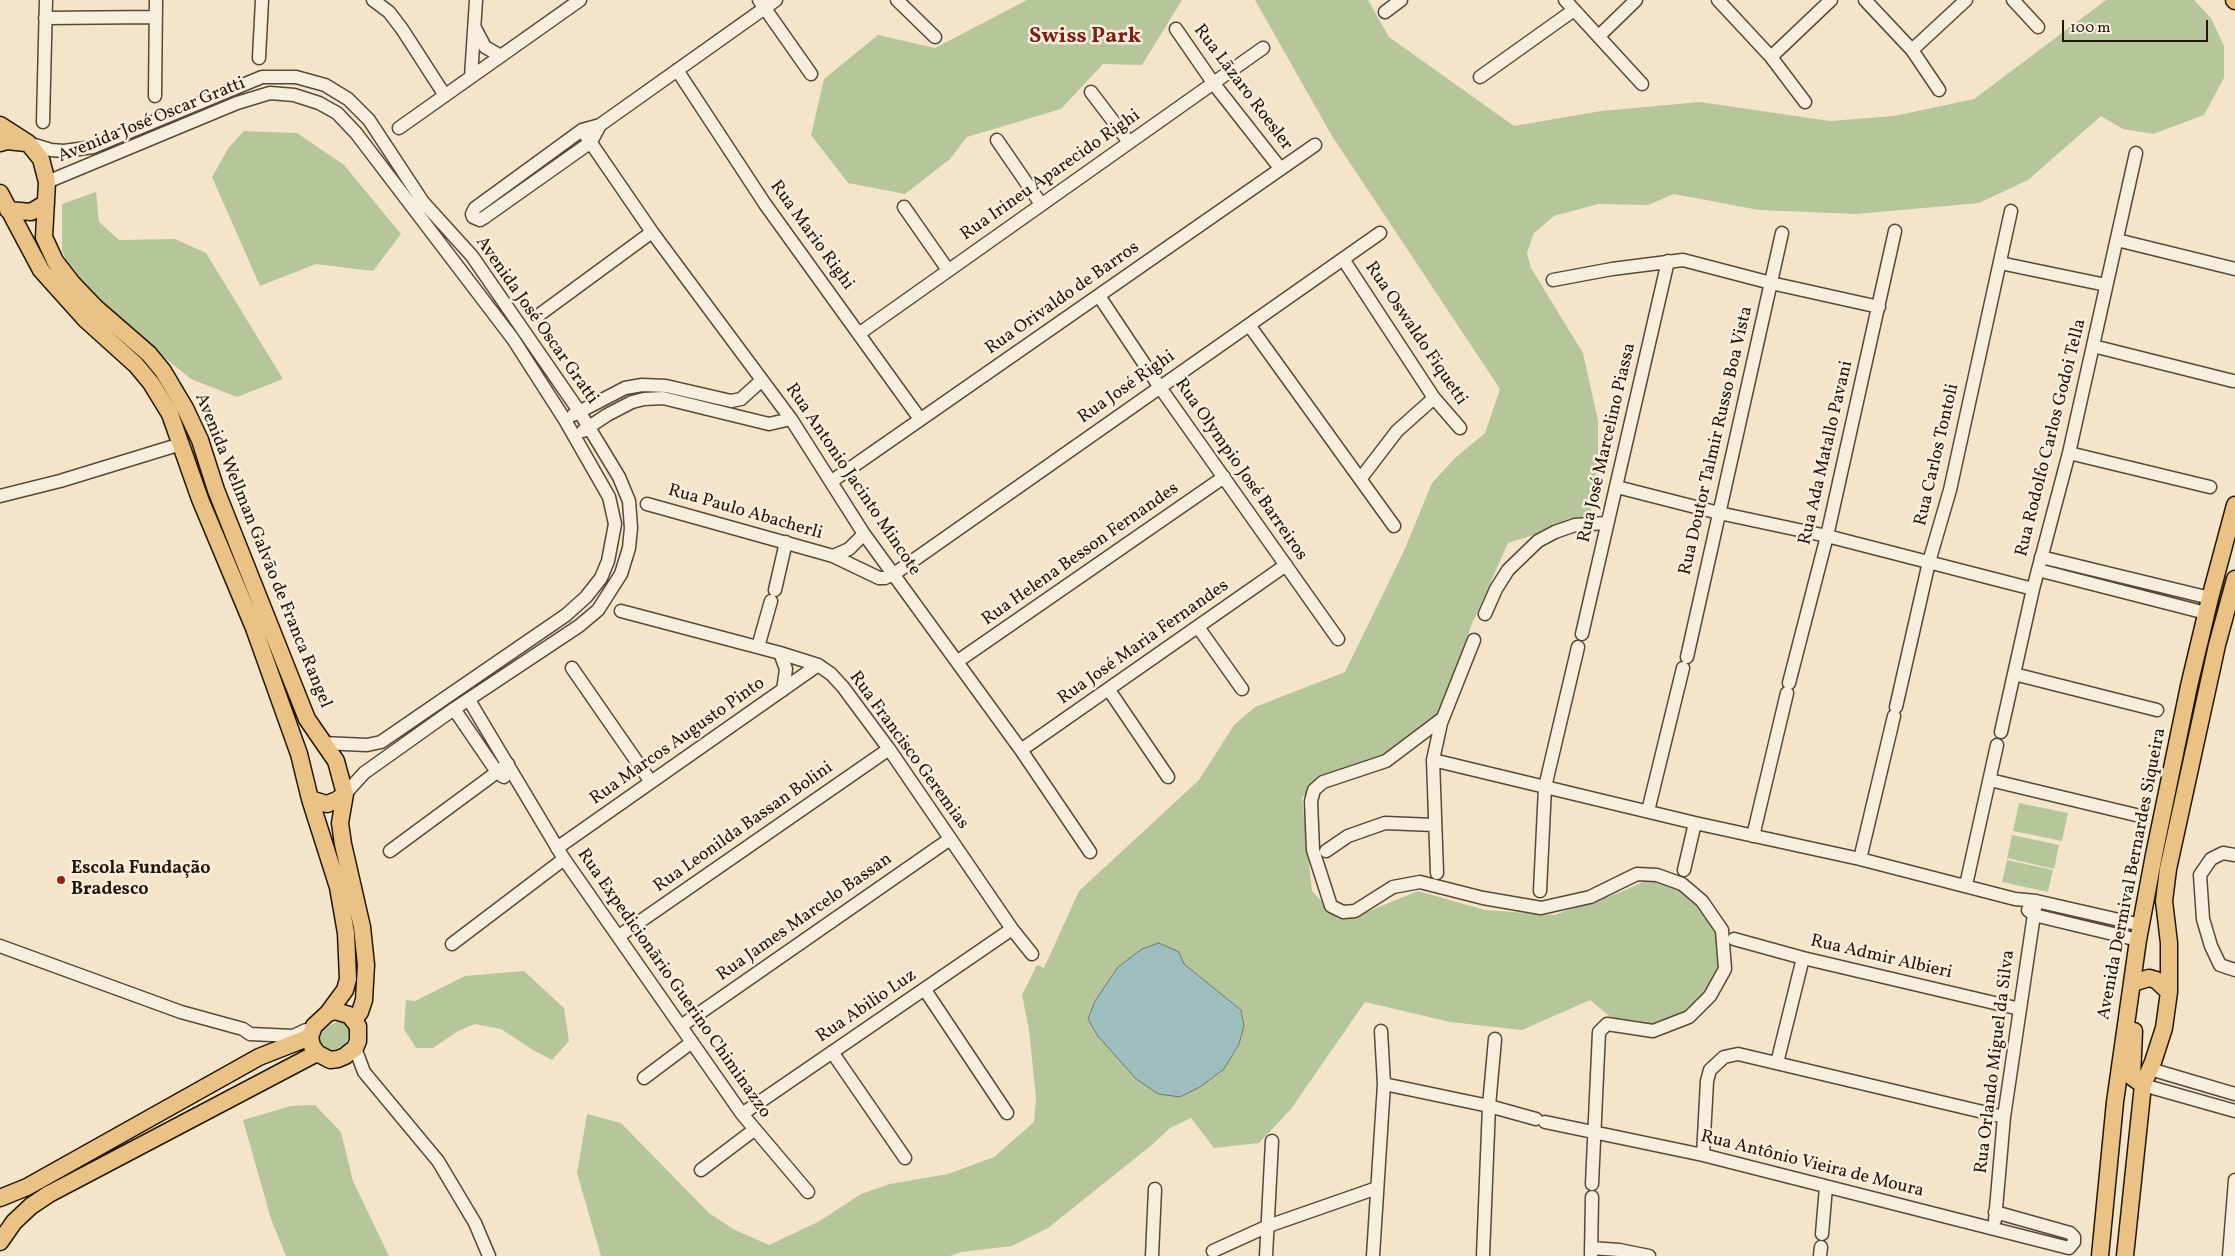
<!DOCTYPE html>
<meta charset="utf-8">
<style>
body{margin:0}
#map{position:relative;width:2235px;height:1256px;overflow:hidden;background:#f4e5ca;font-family:Vollkorn,serif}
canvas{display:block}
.scale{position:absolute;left:2062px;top:20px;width:146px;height:22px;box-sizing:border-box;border:2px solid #221606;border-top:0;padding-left:6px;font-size:15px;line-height:18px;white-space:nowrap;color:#221606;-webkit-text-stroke:4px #f8eedd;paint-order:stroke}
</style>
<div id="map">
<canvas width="2235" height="1256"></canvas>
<div class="scale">100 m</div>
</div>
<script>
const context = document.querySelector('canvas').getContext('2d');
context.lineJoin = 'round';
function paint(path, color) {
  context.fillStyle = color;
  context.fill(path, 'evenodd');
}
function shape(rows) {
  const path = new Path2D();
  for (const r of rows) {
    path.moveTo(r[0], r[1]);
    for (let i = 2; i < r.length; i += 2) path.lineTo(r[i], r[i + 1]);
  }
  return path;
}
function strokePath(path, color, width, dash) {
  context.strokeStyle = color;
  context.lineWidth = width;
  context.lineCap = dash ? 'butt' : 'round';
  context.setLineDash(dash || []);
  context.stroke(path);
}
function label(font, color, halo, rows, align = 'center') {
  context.font = font + ' Vollkorn,serif';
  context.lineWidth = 5;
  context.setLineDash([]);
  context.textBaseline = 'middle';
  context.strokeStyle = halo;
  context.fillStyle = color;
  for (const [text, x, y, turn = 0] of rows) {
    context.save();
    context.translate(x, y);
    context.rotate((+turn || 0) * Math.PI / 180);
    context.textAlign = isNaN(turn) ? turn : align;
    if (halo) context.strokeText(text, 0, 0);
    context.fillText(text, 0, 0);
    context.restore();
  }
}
const green = shape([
 [1027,0,1182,0,1142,65,1103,64,1061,109,967,137,950,159,905,194,848,183,811,135,824,79,878,35,935,48],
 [1255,0,1368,0,1389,37,1514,126,1601,111,1700,102,1830,121,1894,116,1974,99,2106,0,2194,0,2211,18,2224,46,2224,78,2204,115,2153,134,2123,129,2101,116,2028,180,1979,203,1857,214,1759,210,1674,194,1648,205,1598,204,1554,216,1534,233,1527,253,1531,268,1583,353,1598,420,1598,465,1590,517,1508,543,1471,626,1444,709,1386,761,1319,778,1302,798,1312,891,1338,919,1357,916,1418,891,1485,910,1554,915,1621,892,1658,875,1682,884,1722,930,1725,969,1689,1017,1653,1031,1613,1019,1590,1000,1522,1030,1450,1022,1365,1002,1291,1109,1259,1143,1214,1148,1191,1118,1170,1128,1153,1144,1048,1228,1012,1246,961,1252,950,1256,601,1256,577,1173,587,1114,621,1123,709,1213,733,1229,769,1245,818,1222,861,1194,890,1184,948,1174,994,1157,1034,1122,1036,1098,1029,1030,1022,995,1037,965,1044,968,1079,891,1199,780,1234,725,1255,707,1345,672,1403,553,1432,483,1455,458,1485,433,1500,389,1332,136],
 [244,131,297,133,344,165,401,234,373,271,316,264,260,286,212,177,229,147],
 [96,192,99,222,119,240,175,239,206,253,283,379,237,397,191,379,79,288,62,251,62,204],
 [2019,803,2068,813,2062,841,2013,831],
 [2012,835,2059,845,2054,869,2007,858],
 [2007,860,2053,870,2048,892,2002,882],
 [524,971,564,1008,569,1041,552,1060,533,1050,501,1029,475,1024,458,1031,433,1048,416,1048,404,1029,406,1000,415,1001,465,976],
 [339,1021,346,1023,350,1028,349,1037,344,1045,336,1049,328,1052,322,1050,317,1037,318,1034,326,1027],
 [315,1105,341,1132,353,1181,389,1256,286,1256,271,1219,243,1120,291,1106]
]);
const water = shape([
 [1159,943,1179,952,1184,964,1241,1010,1244,1026,1239,1044,1224,1069,1200,1087,1180,1097,1158,1094,1136,1079,1097,1035,1088,1019,1095,1001,1118,967,1142,949,1159,943]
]);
const minor = shape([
 [373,0,389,12,402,29,444,94],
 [759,0,811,74],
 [897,0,935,37],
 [1565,0,1642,84],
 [1718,0,1771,57,1805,102],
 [1865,0,1912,50,1939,90],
 [2013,0,2038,27],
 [1385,12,1401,0],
 [45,18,155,17],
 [475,28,485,47,501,56],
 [1176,29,1214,84,1280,168],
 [1599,36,1636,0],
 [1912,50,1966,0],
 [1771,57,1831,0],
 [259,58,262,0],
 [677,70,765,204,920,419],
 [471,77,476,0],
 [1480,77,1574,10],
 [1091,92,1129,142],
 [155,96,156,0],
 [43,122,46,0],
 [600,125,591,142,485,217,480,220,473,217,472,214,475,208,582,130,600,125,776,0],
 [399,128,580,0],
 [582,130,652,232,791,419,864,534,1021,750,1090,852],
 [997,140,1041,204],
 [28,143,51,150,64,151,93,147,262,77,296,77,325,85,348,99,369,120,423,202,472,256,579,411,619,477,629,501,631,528,629,548,621,574,598,610,579,626,454,709,364,773,345,794],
 [47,182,237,103,270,93,294,95,319,103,337,113,356,133,513,339,565,420,609,497,615,524,608,561,601,578,586,597,566,615,381,742,367,745,323,743],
 [904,207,948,270],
 [2117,240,2235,269],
 [1343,259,1434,398,1460,428],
 [2000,263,2106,285],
 [1553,280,1612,269,1683,260,1771,283,1879,307],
 [1099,296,1159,386,1338,639],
 [539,315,652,232],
 [1249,325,1394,526],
 [860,333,1263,48],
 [2093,346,2233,381],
 [573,415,625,388,642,385,666,386,731,401,741,399,762,380],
 [583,431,607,415,632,402,644,399,663,398,769,424,791,419],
 [2069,453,2210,487],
 [1361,478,1397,431,1434,398],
 [832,481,1315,145],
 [1617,487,1719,513,1827,536,2033,589],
 [0,496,60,481,181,444],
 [647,504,833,556,879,578,885,578,894,574,1380,233],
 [833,556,849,549,864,534],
 [2041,557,2210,598],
 [2038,570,2206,613],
 [775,590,786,542],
 [621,611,780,653,818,665,831,674,843,687,889,749,1012,929,1032,954],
 [1485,614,1496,589,1508,570,1538,541,1555,532,1575,525,1606,523],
 [1198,627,1242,689],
 [1582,634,1668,261],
 [758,647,771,601],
 [780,653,786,669,783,690],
 [1687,657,1782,233],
 [958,661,1224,477],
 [572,668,651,782],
 [2014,674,2157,710],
 [1789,683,1827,536,1895,231],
 [1109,690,1168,777],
 [469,700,564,859,742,1114,808,1192],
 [1896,707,1929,562,1950,490,2011,211],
 [454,709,497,772,504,777],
 [1443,718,1386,761,1323,782,1314,790,1311,801,1313,850,1331,906,1343,912,1355,911,1393,887,1420,882,1483,898,1541,908,1590,897,1637,874,1657,875,1682,884,1702,901,1722,930,1725,969,1710,996,1689,1017,1653,1031,1607,1024,1599,1032,1592,1184],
 [2001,732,2033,589,2069,453,2136,153],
 [1021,750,1286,565],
 [1433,760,1695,823,1860,859,2015,899,2036,901,2141,925],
 [1990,780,2136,815],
 [1648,811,1683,668],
 [1753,836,1787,693],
 [557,848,818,665],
 [390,851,508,764],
 [1326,851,1348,836,1385,823,1434,825],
 [2235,855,2223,853,2211,859,2200,875,2203,919,2211,946,2220,965,2235,970],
 [1860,859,1894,716],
 [1684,870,1695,823],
 [1437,873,1433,760,1441,723,1474,640],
 [1966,885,1997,745],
 [1540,891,1545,787,1578,647],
 [2028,910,2034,915,2138,940],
 [619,936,889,749],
 [1734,939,1803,958,2020,1009],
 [452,944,564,859],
 [0,946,181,1012,243,1029,250,1034,293,1036,306,1030],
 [925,990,1007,1113],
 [681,1026,950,839],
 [355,1048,364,1072,438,1161,475,1223,489,1256],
 [832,1052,905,1158],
 [1777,1063,1803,958],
 [2150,1069,2235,1094],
 [644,1078,692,1042],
 [1384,1084,1489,1106,1536,1119],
 [2143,1085,2235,1111],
 [742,1114,1012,929],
 [1545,1122,1703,1155,2069,1248,2074,1242,2074,1237,2070,1233,1995,1212],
 [1703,1155,1707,1081,1710,1070,1724,1057,1738,1054,2004,1117],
 [701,1170,754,1130],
 [1995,1220,2004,1117,2036,901],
 [1822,1234,1826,1187],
 [1591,1248,1619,1250,1649,1256],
 [1213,1251,1268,1226,1377,1188],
 [1152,1256,1155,1189],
 [1266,1256,1272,1141],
 [1373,1256,1384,1084,1381,1031],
 [1483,1256,1489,1106,1495,1039],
 [1591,1256,1592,1197],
 [1820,1256,1821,1247],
 [2229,1256,2235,1180]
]);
const major = shape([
 [2234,0,2235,1],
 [0,125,28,143,41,159,47,182,44,237,55,261,72,283,96,308,149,354,163,371,185,408,200,440,216,490,307,719,336,761,345,794,340,823,343,844,362,927,366,965,364,1000,360,1012,354,1019],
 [0,143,7,141,26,143],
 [0,193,41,270,85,319,136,365,151,383,170,414,200,499,254,628,299,754,310,799,338,887,346,933,348,979,345,990,328,1013,314,1026,310,1037,312,1046,317,1053,330,1060,338,1059,345,1056,355,1048,358,1041,358,1026,349,1015,335,1011,328,1013],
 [8,210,31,212,46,203],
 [310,799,327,804,337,800,345,794],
 [2133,983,2149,978,2156,980,2169,992],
 [2134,1031,2132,1077,2143,1085],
 [0,1198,27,1187,259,1057,310,1037],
 [0,1242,14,1222,31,1206,49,1194,317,1053],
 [2100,1256,2115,1102,2138,940,2154,855,2189,686,2210,598,2235,505],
 [2125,1256,2143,1085,2153,1062,2164,1028,2169,992,2169,943,2164,901,2168,869,2217,645,2235,579]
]);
const markers = [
 [61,880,5,"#8f2418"]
];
const streetNames = [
 ["Rua Lãzaro Roesler",1242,88,53],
 ["Avenida José Oscar Gratti",152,121,-22],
 ["Rua Irineu Aparecido Righi",1051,176,-35],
 ["Rua Mario Righi",811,236,54],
 ["Rua Orivaldo de Barros",1063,299,-35],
 ["Avenida José Oscar Gratti",536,321,55],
 ["Rua Oswaldo Fiquetti",1415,334,56],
 ["Rua José Righi",1127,388,-35],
 ["Rua Rodolfo Carlos Godoi Tella",2052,438,-76],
 ["Rua Doutor Talmir Russo Boa Vista",1717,441,-77],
 ["Rua José Marcelino Piassa",1608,443,-77],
 ["Rua Ada Matallo Pavani",1827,453,-77],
 ["Rua Carlos Tontoli",1938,455,-77],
 ["Rua Olympio José Barreiros",1240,470,55],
 ["Rua Antonio Jacinto Mincote",852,480,56],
 ["Rua Paulo Abacherli",745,513,16],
 ["Avenida Wellman Galvão de Franca Rangel",262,551,68],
 ["Rua Helena Besson Fernandes",1081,555,-35],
 ["Rua José Maria Fernandes",1144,643,-35],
 ["Rua Marcos Augusto Pinto",678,742,-35],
 ["Rua Francisco Geremias",908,751,54],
 ["Rua Leonilda Bassan Bolini",744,828,-35],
 ["Avenida Dermival Bernardes Siqueira",2133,874,-79],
 ["Rua James Marcelo Bassan",805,918,-35],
 ["Rua Admir Albieri",1881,958,13],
 ["Rua Expedicionãrio Guerino Chiminazzo",673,984,55],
 ["Rua Abilio Luz",867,1007,-34],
 ["Rua Orlando Miguel da Silva",1996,1062,-83],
 ["Rua Antônio Vieira de Moura",1812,1165,14]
];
const poiNames = [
 ["Escola Fundação",71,870],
 ["Bradesco",71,891]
];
const districtNames = [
 ["Swiss Park",1085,38]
];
paint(green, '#b7c69a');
paint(water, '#9dbebd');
strokePath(water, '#6c7b74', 1);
strokePath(minor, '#564a37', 15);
strokePath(major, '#221606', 19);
strokePath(minor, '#f8eedd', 12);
strokePath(major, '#eac285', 16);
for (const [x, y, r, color] of markers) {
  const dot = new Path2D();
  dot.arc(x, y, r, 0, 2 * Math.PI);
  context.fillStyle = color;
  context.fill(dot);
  strokePath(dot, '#f8eedd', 2);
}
label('18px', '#221606', '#f8eedd', streetNames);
label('bold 18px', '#221606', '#f8eedd', poiNames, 'left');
label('bold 22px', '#7a1f14', '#f8eedd', districtNames);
</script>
